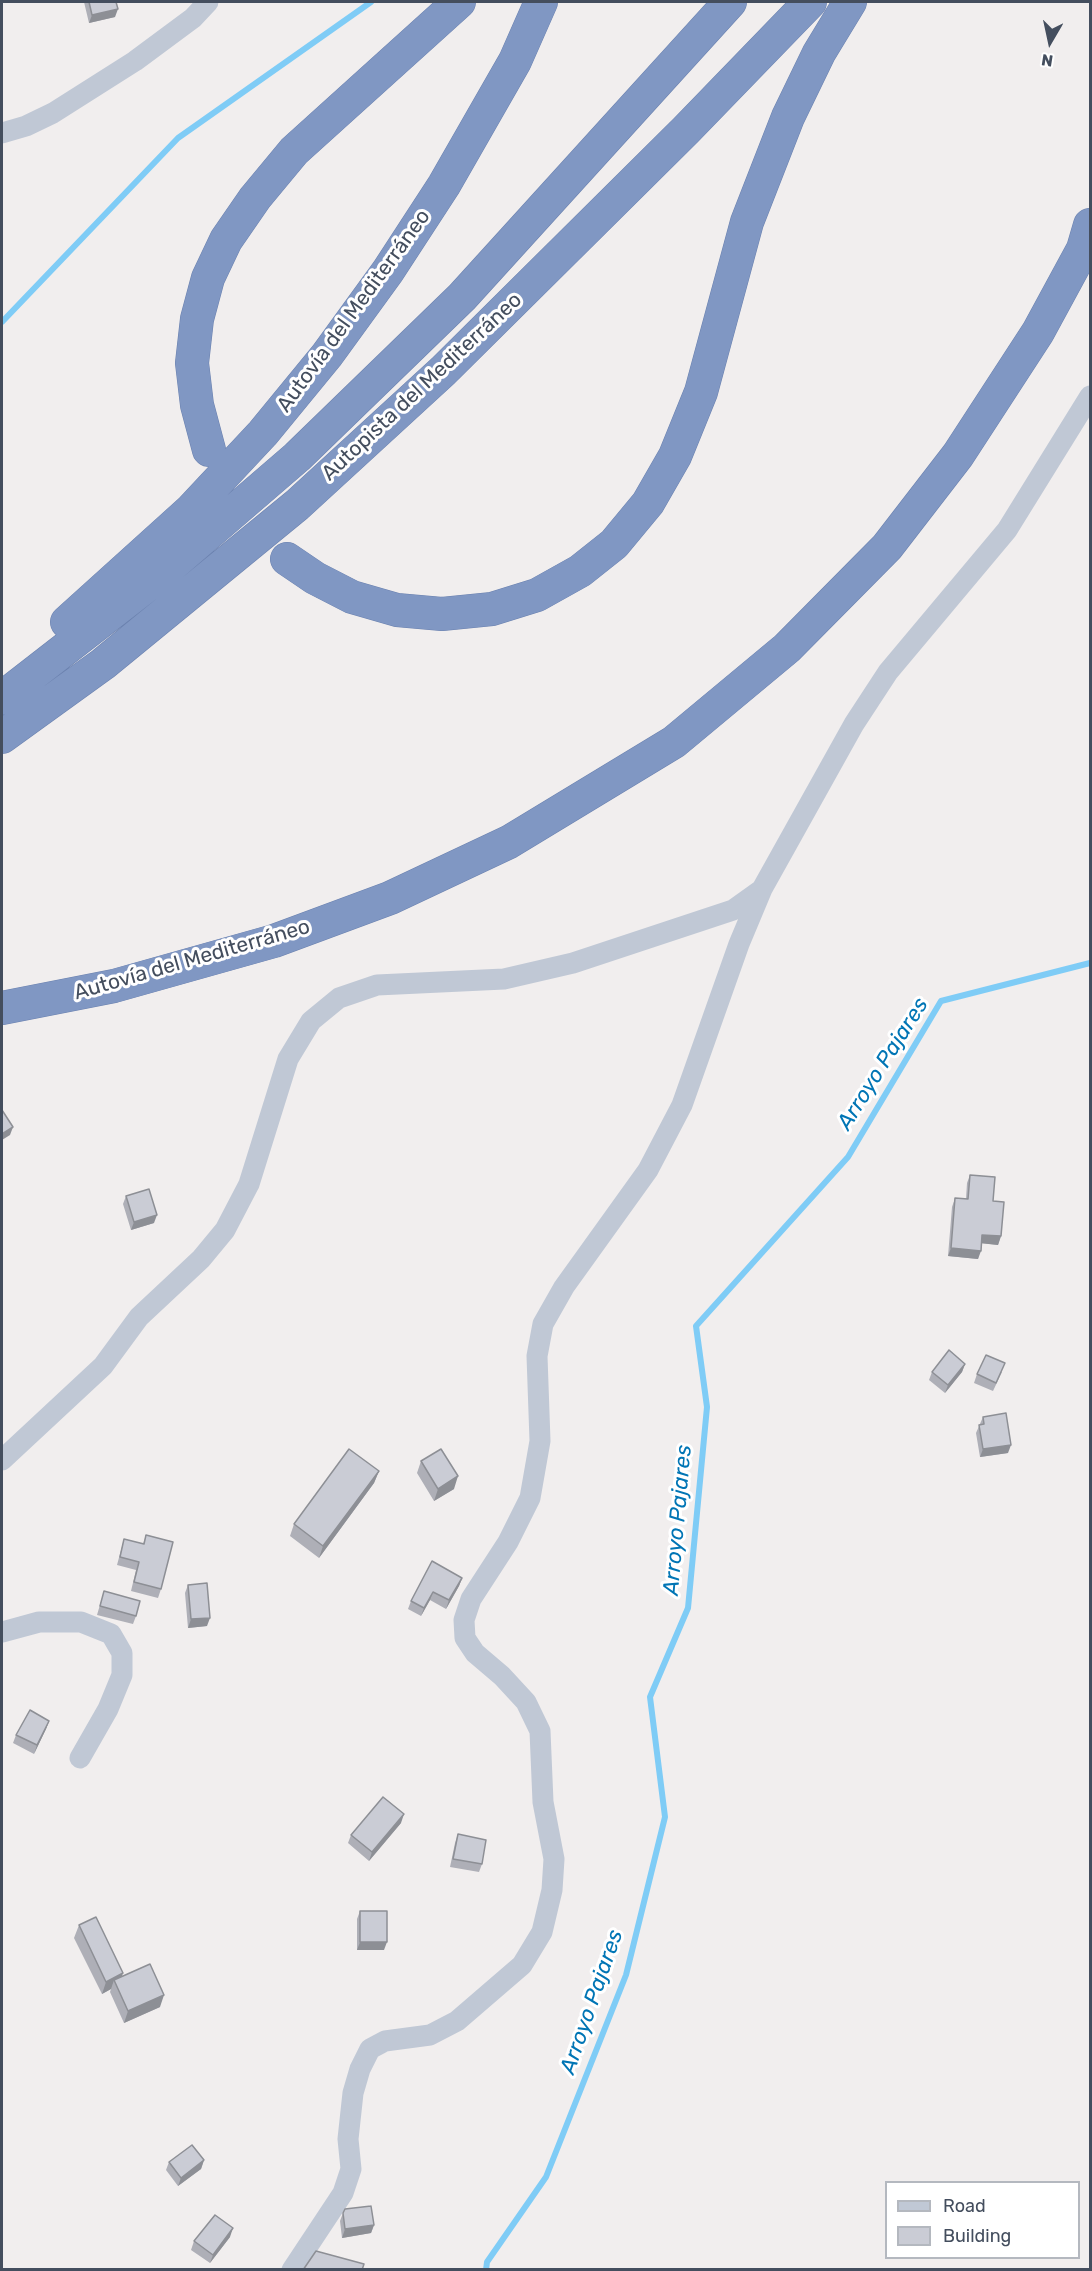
<!DOCTYPE html>
<meta charset="utf-8">
<style>
body{margin:0}
#map{position:relative;width:1092px;height:2271px;overflow:hidden;background:#f1eeee;font-family:Rubik,sans-serif}
canvas{display:block}
.frame{position:absolute;inset:0;border:3px solid #444e5e;pointer-events:none}
.legend{position:absolute;left:885px;top:2181px;width:195px;height:78px;box-sizing:border-box;background:#fff;border:2px solid #b4b8bf;margin:0;padding:8px 10px;list-style:none;font-size:18px;color:#444e5e}
.legend li{display:flex;align-items:center;gap:12px;height:30px}
.legend b{width:30px;border:2px solid #b4b8bf}
.north{position:absolute;left:1020px;top:12px;width:60px;height:60px;-webkit-text-stroke:4px #fff;paint-order:stroke;rotate:189deg;font-size:16px;font-weight:700;line-height:24px;text-align:center;color:#444e5e}
.north::after{content:'';display:block;margin:auto;width:21px;height:27px;background:#444e5e;clip-path:polygon(50% 0,100% 100%,50% 72%,0 100%)}
</style>
<div id="map">
<canvas width="1092" height="2271"></canvas>
<div class="frame"></div>
<ul class="legend">
<li><b style="height:8px;background:#c0c8d5"></b>Road</li>
<li><b style="height:16px;background:#caccd5"></b>Building</li>
</ul>
<div class="north">N</div>
</div>
<script>
const context = document.querySelector('canvas').getContext('2d');
context.lineJoin = 'round';
function shape(rows) {
  const path = new Path2D();
  for (const r of rows) {
    path.moveTo(r[0], r[1]);
    for (let i = 2; i < r.length; i += 2) path.lineTo(r[i], r[i + 1]);
  }
  return path;
}
function strokePath(path, color, width, dash) {
  context.strokeStyle = color;
  context.lineWidth = width;
  context.lineCap = dash ? 'butt' : 'round';
  context.setLineDash(dash || []);
  context.stroke(path);
}
function paint(path, color) {
  context.fillStyle = color;
  context.fill(path, 'evenodd');
}
function label(font, color, halo, rows, align = 'center') {
  context.font = font + ' Rubik,sans-serif';
  context.lineWidth = 6;
  context.setLineDash([]);
  context.textBaseline = 'middle';
  context.strokeStyle = halo;
  context.fillStyle = color;
  for (const [text, x, y, turn = 0] of rows) {
    context.save();
    context.translate(x, y);
    context.rotate((+turn || 0) * Math.PI / 180);
    context.textAlign = isNaN(turn) ? turn : align;
    if (halo) context.strokeText(text, 0, 0);
    context.fillText(text, 0, 0);
    context.restore();
  }
}
const stream = shape([
 [2,322,178,138,371,2],
 [486,2270,487,2262,546,2177,626,1975,665,1817,650,1697,688,1608,707,1407,696,1326,848,1157,941,1001,1090,963]
]);
const minor = shape([
 [2,133,26,126,53,113,135,61,193,18,208,2],
 [2,1460,103,1366,139,1317,201,1259,225,1230,249,1184,288,1059,311,1021,339,998,377,985,504,979,573,963,733,910,761,890],
 [2,1632,39,1622,81,1622,111,1634,122,1653,122,1675,108,1709,80,1758],
 [292,2270,343,2193,351,2169,348,2139,353,2093,360,2069,370,2049,385,2041,430,2035,457,2021,522,1965,542,1932,552,1890,554,1859,543,1802,540,1731,526,1702,502,1676,475,1653,465,1638,464,1620,471,1599,508,1542,530,1498,540,1441,537,1356,543,1324,564,1287,648,1170,682,1105,739,944,762,889,854,724,888,672,1007,530,1090,396]
]);
const motorway = shape([
 [209,450,197,405,192,363,197,319,208,278,226,240,255,198,294,151,459,2],
 [287,559,315,578,352,597,397,610,442,614,492,609,537,595,580,571,614,544,648,503,675,456,701,392,747,222,788,117,819,53,850,2],
 [67,622,191,510,263,433,327,355,388,271,444,185,515,61,541,2],
 [2,698,159,576,297,457,462,297,730,2],
 [2,737,103,664,297,505,443,371,686,130,810,2],
 [2,1008,114,986,274,941,390,898,509,842,674,742,787,648,887,547,958,455,1038,332,1083,249,1090,225]
]);
const wall = shape([
 [84,2,116,2,115,17,89,23],
 [970,1175,993,1201,1001,1236,998,1245,981,1243,978,1259,948,1256,952,1207,955,1198,966,1199,967,1183],
 [126,1196,154,1223,131,1230,123,1204],
 [965,1364,962,1372,945,1393,929,1380,932,1372],
 [1002,1372,993,1391,974,1383,977,1374],
 [983,1417,1008,1453,980,1457,976,1433],
 [421,1461,454,1489,434,1501,417,1473],
 [379,1471,374,1483,319,1558,290,1536,294,1524],
 [146,1535,161,1589,158,1598,131,1591,136,1570,117,1565,124,1539,143,1544],
 [462,1578,459,1586,446,1609,430,1600,421,1616,408,1609,411,1601],
 [188,1585,207,1626,188,1628,185,1593],
 [104,1591,136,1616,133,1624,97,1615],
 [49,1721,46,1729,34,1754,13,1743,16,1735],
 [401,1823,369,1861,348,1843,351,1835],
 [458,1834,482,1864,479,1872,450,1867,455,1843],
 [360,1911,384,1950,357,1950,357,1919],
 [79,1925,122,1977,160,2007,124,2023,110,1992,111,1989,102,1994,74,1938],
 [204,2160,201,2169,178,2186,166,2170,169,2162],
 [343,2213,374,2225,371,2233,342,2238,340,2221],
 [230,2237,210,2263,191,2250,194,2241]
]);
const shadedWall = shape([
 [118,9,115,17,89,23,92,15],
 [13,1127,10,1135,2,1140,2,1134],
 [157,1215,154,1223,131,1230,134,1222],
 [982,1235,1001,1236,998,1245,979,1243],
 [951,1248,981,1251,978,1259,948,1256],
 [965,1364,962,1372,945,1393,948,1385],
 [1011,1445,1008,1453,980,1457,983,1449],
 [379,1471,374,1483,319,1558,323,1546],
 [458,1476,454,1489,434,1501,438,1489],
 [462,1578,459,1586,446,1609,449,1600],
 [433,1592,430,1600,421,1616,424,1608],
 [210,1618,207,1626,188,1628,191,1619],
 [49,1721,46,1729,34,1754,37,1745],
 [404,1814,401,1823,369,1861,372,1852],
 [360,1942,387,1942,384,1950,357,1950],
 [123,1973,119,1986,114,1980,111,1989,102,1994,106,1982],
 [164,1995,160,2007,124,2023,128,2011],
 [204,2160,201,2169,178,2186,181,2178],
 [374,2225,371,2233,342,2238,345,2229],
 [233,2228,230,2237,210,2263,213,2255]
]);
const building = shape([
 [89,2,116,2,118,9,92,15,89,2],
 [2,1110,13,1127,2,1134,2,1110],
 [970,1175,995,1177,993,1201,1004,1202,1001,1236,982,1235,981,1251,951,1248,955,1198,968,1199,970,1175],
 [149,1189,157,1215,134,1222,126,1196,149,1189],
 [949,1350,965,1364,948,1385,932,1372,949,1350],
 [986,1355,1005,1363,996,1383,977,1374,986,1355],
 [1006,1413,1011,1445,983,1449,979,1425,984,1424,983,1417,1006,1413],
 [349,1449,379,1471,323,1546,294,1524,349,1449],
 [441,1449,458,1476,438,1489,421,1461,441,1449],
 [146,1535,173,1542,161,1589,134,1582,139,1562,120,1557,124,1539,144,1544,146,1535],
 [432,1561,462,1578,449,1600,433,1592,424,1608,411,1601,432,1561],
 [207,1583,210,1618,191,1619,188,1585,207,1583],
 [104,1591,140,1601,136,1616,100,1606,104,1591],
 [30,1710,49,1721,37,1745,16,1735,30,1710],
 [383,1797,404,1814,372,1852,351,1835,383,1797],
 [458,1834,486,1840,482,1864,453,1859,458,1834],
 [360,1911,387,1911,387,1942,360,1942,360,1911],
 [96,1917,123,1973,106,1982,79,1925,96,1917],
 [150,1964,164,1995,128,2011,114,1980,150,1964],
 [192,2145,204,2160,181,2178,169,2162,192,2145],
 [371,2206,374,2225,345,2229,343,2213,345,2209,371,2206],
 [215,2215,233,2228,213,2255,194,2241,215,2215],
 [316,2251,364,2264,362,2270,303,2270,316,2251]
]);
const streetNames = [
 ["Autovía del Mediterráneo",354,311,-54],
 ["Autopista del Mediterráneo",422,387,-43],
 ["Autovía del Mediterráneo",192,960,-16]
];
const waterNames = [
 ["Arroyo Pajares",883,1064,-58],
 ["Arroyo Pajares",678,1520,-85],
 ["Arroyo Pajares",592,2002,-71]
];
strokePath(stream, '#7fccf6', 6);
strokePath(motorway, '#6b82af', 34);
strokePath(minor, '#c0c8d5', 21);
strokePath(motorway, '#8097c3', 33);
paint(wall, '#aeafb7');
paint(shadedWall, '#8d8f95');
paint(building, '#caccd5');
strokePath(building, '#8d8f95', 1.5);
label('21px', '#444e5e', '#fff', streetNames);
label('italic 22px', '#0075b5', '#fff', waterNames);
</script>
